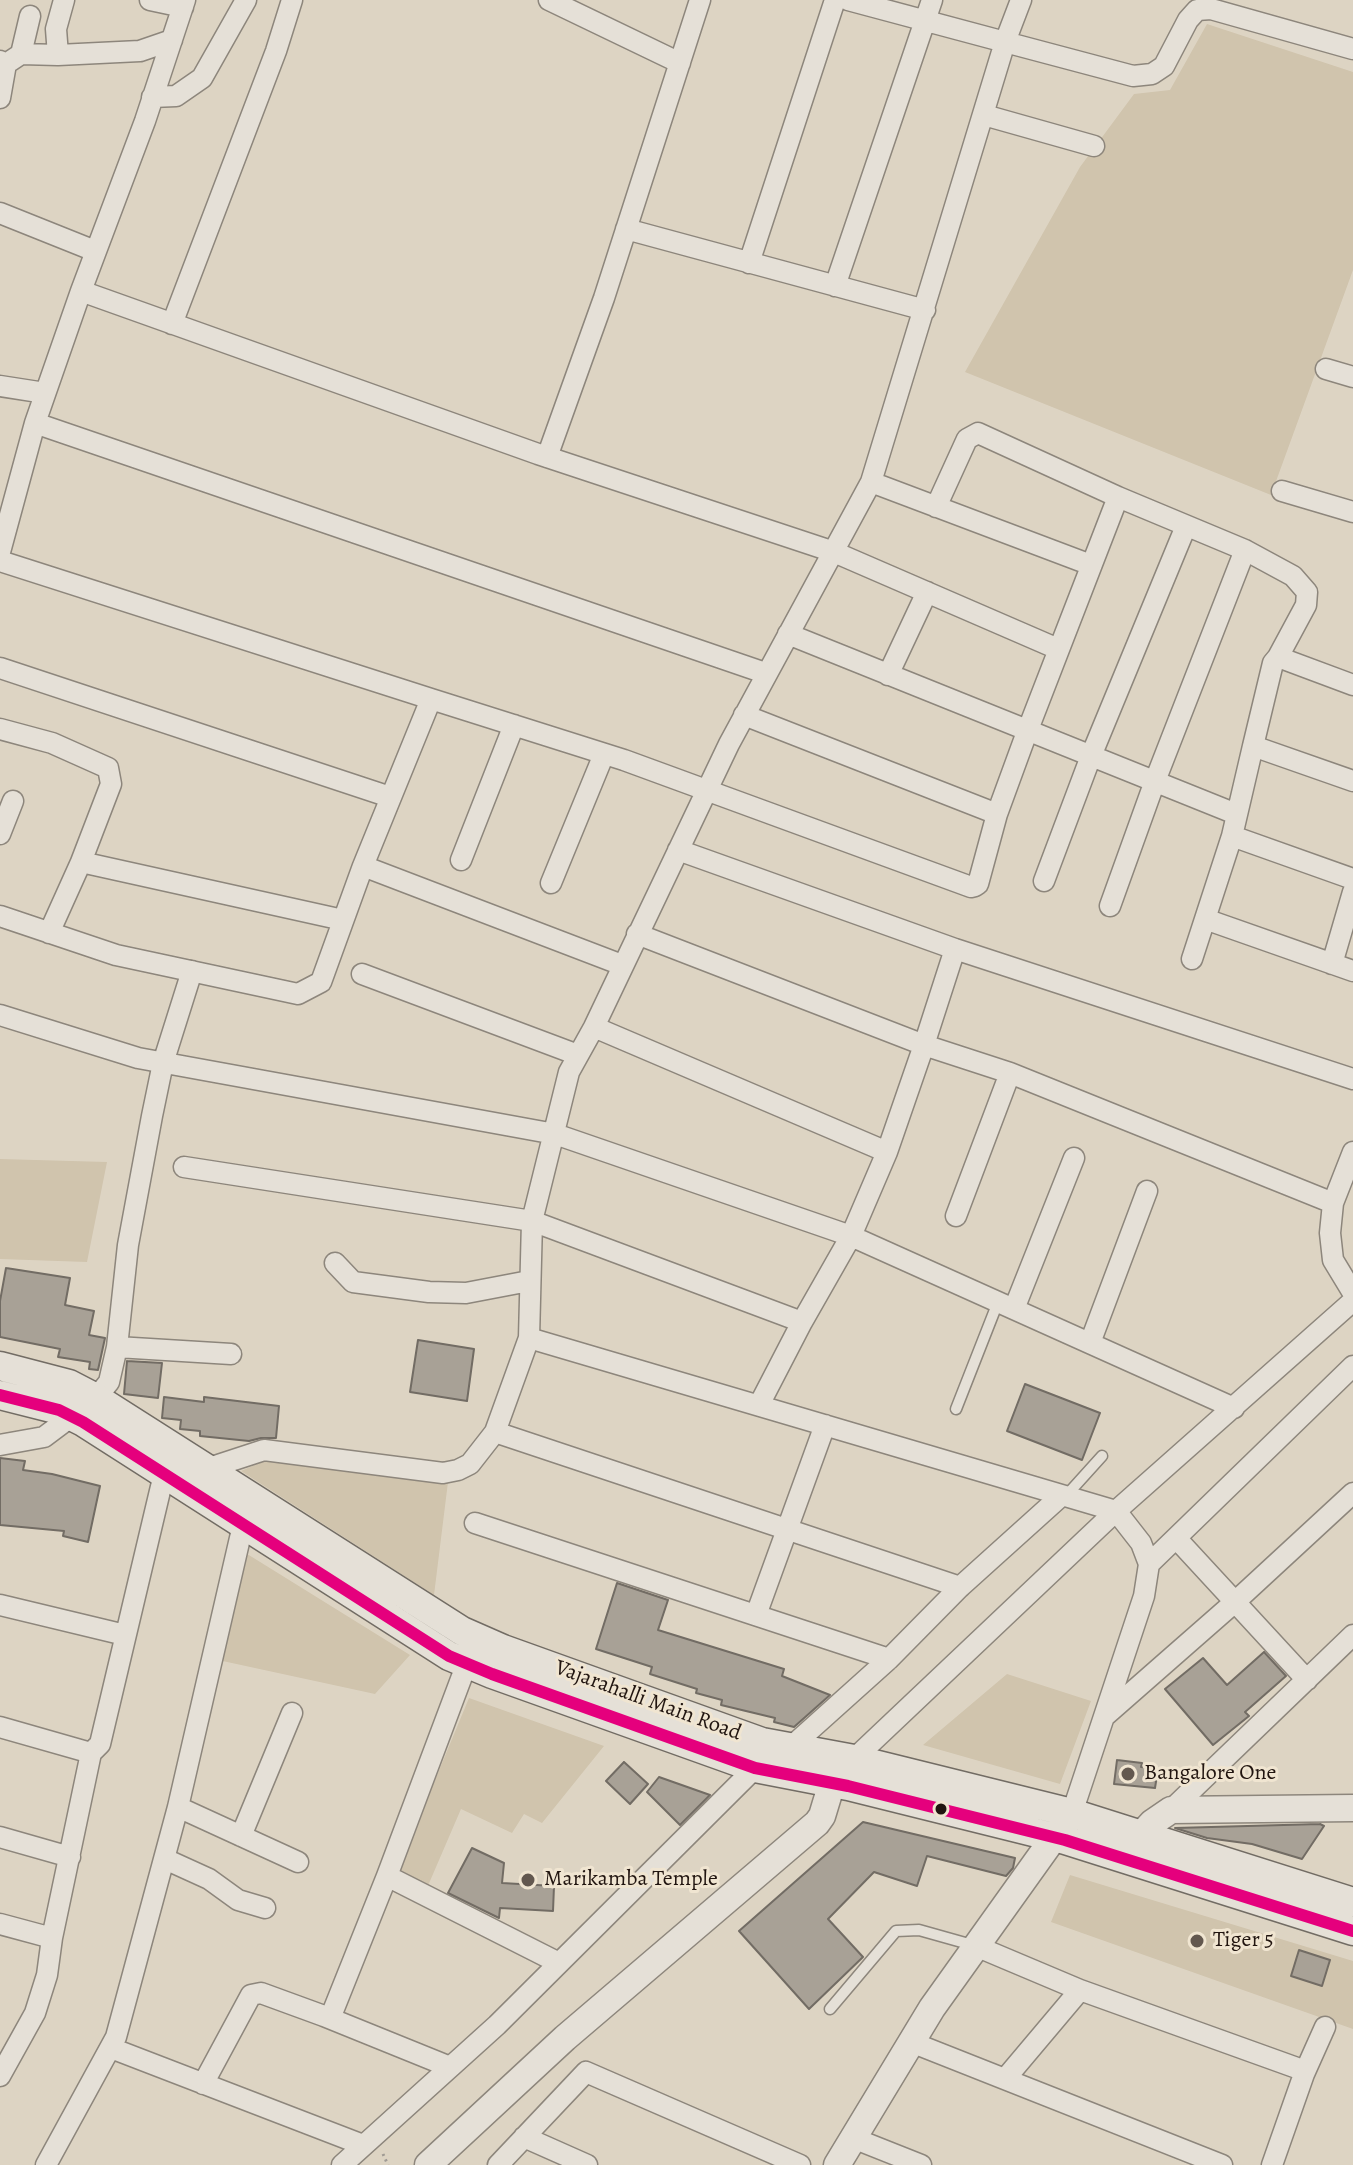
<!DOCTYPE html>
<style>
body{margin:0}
canvas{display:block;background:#ddd4c3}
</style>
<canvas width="1353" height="2165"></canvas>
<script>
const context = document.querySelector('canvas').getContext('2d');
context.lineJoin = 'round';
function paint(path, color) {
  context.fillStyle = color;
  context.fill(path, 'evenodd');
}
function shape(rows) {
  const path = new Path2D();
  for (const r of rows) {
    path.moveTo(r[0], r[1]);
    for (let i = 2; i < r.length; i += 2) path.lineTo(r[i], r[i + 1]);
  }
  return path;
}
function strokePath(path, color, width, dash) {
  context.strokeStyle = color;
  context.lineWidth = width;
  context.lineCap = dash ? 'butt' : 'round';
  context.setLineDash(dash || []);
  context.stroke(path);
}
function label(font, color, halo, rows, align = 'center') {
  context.font = font + ' Alegreya,serif';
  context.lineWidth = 6;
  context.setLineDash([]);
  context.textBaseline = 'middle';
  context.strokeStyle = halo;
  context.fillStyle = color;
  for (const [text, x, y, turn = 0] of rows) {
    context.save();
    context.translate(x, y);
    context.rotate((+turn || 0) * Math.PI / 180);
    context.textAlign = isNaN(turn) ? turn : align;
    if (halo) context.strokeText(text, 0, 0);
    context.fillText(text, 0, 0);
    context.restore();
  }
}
const green = shape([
 [1207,24,1353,72,1353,270,1271,495,965,372,1080,167,1134,94,1170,90],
 [0,1159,107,1162,87,1262,0,1259],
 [273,1457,448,1482,434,1595,241,1471],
 [244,1552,410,1655,375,1694,218,1660],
 [1007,1674,1091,1701,1060,1784,923,1745],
 [469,1698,604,1746,542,1823,524,1814,512,1833,461,1809,427,1888,397,1872],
 [1070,1875,1353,1961,1353,2029,1051,1922]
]);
const building = shape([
 [6,1268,70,1278,65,1305,94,1311,89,1335,105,1338,98,1370,89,1369,90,1362,58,1357,60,1349,0,1337,0,1301,6,1268],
 [418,1340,474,1349,467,1401,410,1392,418,1340],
 [127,1361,162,1363,158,1398,124,1394,127,1361],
 [1025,1384,1100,1413,1082,1460,1007,1431,1025,1384],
 [164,1397,204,1402,204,1397,279,1406,276,1438,261,1438,249,1441,200,1436,200,1431,180,1429,181,1420,162,1418,164,1397],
 [0,1458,25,1461,23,1470,52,1474,100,1486,88,1542,63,1536,64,1531,0,1525,0,1458],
 [617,1583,668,1600,658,1630,784,1669,782,1676,830,1695,794,1727,774,1722,775,1718,721,1705,722,1700,696,1693,697,1689,650,1674,652,1667,596,1649,617,1583],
 [1264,1652,1286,1676,1245,1712,1249,1716,1213,1745,1165,1689,1203,1658,1227,1685,1264,1652],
 [1117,1760,1142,1763,1141,1767,1158,1769,1155,1788,1114,1784,1117,1760],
 [624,1762,648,1784,630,1804,606,1781,624,1762],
 [659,1777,710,1795,680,1825,647,1792,659,1777],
 [863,1822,1015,1858,1013,1868,1006,1876,927,1856,917,1886,874,1872,828,1919,863,1957,809,2009,739,1931,863,1822],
 [1320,1824,1324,1826,1302,1859,1252,1844,1207,1838,1175,1828,1320,1824],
 [472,1848,504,1863,502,1883,554,1886,553,1911,500,1908,499,1918,448,1893,472,1848],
 [1299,1950,1330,1960,1322,1986,1291,1976,1299,1950]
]);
const path = shape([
 [383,2154,388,2165]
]);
const service = shape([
 [956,1409,998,1302],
 [1065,1497,1102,1456],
 [830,2009,896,1931,919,1930,976,1946]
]);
const minor = shape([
 [150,0,183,7],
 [549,0,680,63],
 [848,0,1005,42,871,482,729,744,594,1027,569,1072,532,1221,529,1338,1116,1511,1141,1543,1149,1564,1144,1596,1072,1813],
 [1021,0,1005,42,1133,76,1152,74,1164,66,1188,20,1197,10,1211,9,1353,49],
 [21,54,58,55,140,51,172,40],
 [58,55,56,29,64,0],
 [0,61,6,64,0,98],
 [6,64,21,54,30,16],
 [152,97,176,96,202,78,246,0],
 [984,115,1094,146],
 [0,213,95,251],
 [626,229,925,310],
 [749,263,835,0],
 [835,286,932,0],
 [81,291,145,121,185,0],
 [172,324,276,51,292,0],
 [1326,369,1353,377],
 [0,386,45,393],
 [35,423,765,673],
 [547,457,604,298,700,0],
 [871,482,1091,565],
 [1282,491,1353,512],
 [936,507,967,439,978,433,1118,497,1245,550,1293,576,1307,592,1306,605,1278,657],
 [0,552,35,423,81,291,538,454,834,552,1058,649],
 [0,561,431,699],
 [788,634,1236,814],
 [0,668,390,797],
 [888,675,927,592],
 [744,715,997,814],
 [0,729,52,743,108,768,111,784,81,862],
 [1253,746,1273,663,1278,657,1353,685],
 [1353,781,1253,746,1232,836,1205,919,1353,971],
 [0,834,13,801],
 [1232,836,1353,879],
 [678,850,955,949,1353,1079],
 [461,860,514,725],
 [363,866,622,965],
 [1044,881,1091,756,1186,526],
 [551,883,604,754],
 [1110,906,1155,781,1245,550],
 [0,916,116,955,298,994,321,982,363,866,431,699,624,760,971,887,975,886,978,884,997,814,1027,732,1118,497],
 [49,933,81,862,343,920],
 [637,934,924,1045,887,1152,851,1236,802,1322,759,1405],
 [955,949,924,1045,1010,1073,1333,1203],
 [1192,959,1205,919],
 [1332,964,1353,892],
 [362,974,578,1055],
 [0,1015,138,1058,555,1134,851,1236,1234,1408],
 [594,1027,887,1152],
 [1353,1152,1333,1203,1330,1233,1333,1260,1353,1293],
 [184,1167,532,1221,802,1322],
 [956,1216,1010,1073],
 [335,1263,353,1282,429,1292,466,1293,529,1281],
 [1014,1309,1074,1158],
 [1090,1343,1147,1191],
 [117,1347,231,1354],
 [495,1432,960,1587],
 [0,1445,44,1437,96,1398,109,1382,117,1347,128,1245,152,1116,163,1063,192,971],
 [206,1469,264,1450,443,1473,458,1470,470,1464,495,1432,529,1338],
 [475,1523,889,1659],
 [1176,1538,1307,1680],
 [1149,1564,1353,1366],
 [0,1605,125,1635],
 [756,1615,825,1425],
 [1106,1715,1236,1601,1353,1493],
 [0,1727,91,1753,100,1744,164,1474],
 [791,1747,889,1659,960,1587,1061,1496],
 [854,1759,1116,1511,1353,1301],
 [178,1807,298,1862],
 [1171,1810,1353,1635],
 [241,1836,292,1713],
 [0,1837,70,1857],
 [165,1859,209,1879,238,1900,265,1908],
 [387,1876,559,1963],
 [0,1924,52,1938,91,1753],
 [978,1947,1080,1990,1297,2068,1304,2074,1272,2165],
 [324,2016,450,2067],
 [911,2042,1222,2165],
 [111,2048,363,2145],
 [1304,2074,1325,2027],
 [0,2076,35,2013,47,1975,52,1938],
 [1005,2079,1080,1990],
 [203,2084,251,1995,261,1993,324,2016,329,2016,333,2011,387,1876,467,1663],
 [524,2137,587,2165],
 [853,2138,921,2165],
 [46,2165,116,2037,178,1807,243,1525],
 [342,2165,497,2025,755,1768],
 [498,2165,586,2072,800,2165]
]);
const tertiary = shape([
 [1134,1853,1141,1835,1152,1823,1171,1810,1353,1808],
 [428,2165,565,2038,817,1823,822,1816,832,1783,846,1768],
 [837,2165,932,2008,1065,1822]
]);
const secondary = shape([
 [0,1366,69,1384,96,1398,462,1631,503,1649,762,1742,854,1759,1072,1813,1353,1902],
 [0,1395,59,1410,83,1422,449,1656,492,1674,755,1768,848,1786,1065,1840,1353,1931]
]);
const bus1 = shape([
 [0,1395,59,1410,83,1422,449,1656,492,1674,755,1768,848,1786,1065,1840,1353,1931]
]);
const markers = [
 [1128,1774,8,"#63584f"],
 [941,1809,7,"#211510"],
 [528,1880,8,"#63584f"],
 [1197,1941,8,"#63584f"]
];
const streetNames = [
 ["Vajarahalli Main Road",648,1701,20]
];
const poiNames = [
 ["Bangalore One",1144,1774],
 ["Marikamba Temple",544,1880],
 ["Tiger 5",1213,1941]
];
paint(green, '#d0c4ad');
paint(building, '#a8a196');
strokePath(building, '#726c64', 2);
strokePath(service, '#8d867c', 13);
strokePath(minor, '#8d867c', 23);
strokePath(tertiary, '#8d867c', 29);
strokePath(secondary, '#726c64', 31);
strokePath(path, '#a09b94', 3, [2, 4]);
strokePath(service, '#e5e0d7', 10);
strokePath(minor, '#e5e0d7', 20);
strokePath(tertiary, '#e5e0d7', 26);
strokePath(secondary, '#e5e0d7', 28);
strokePath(bus1, '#e5007d', 12);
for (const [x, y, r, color] of markers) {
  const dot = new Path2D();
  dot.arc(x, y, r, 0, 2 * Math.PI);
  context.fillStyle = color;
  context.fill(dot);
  strokePath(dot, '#f0e5d1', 3);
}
label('22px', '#211510', '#f0e5d1', streetNames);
label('22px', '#211510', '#f0e5d1', poiNames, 'left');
</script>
